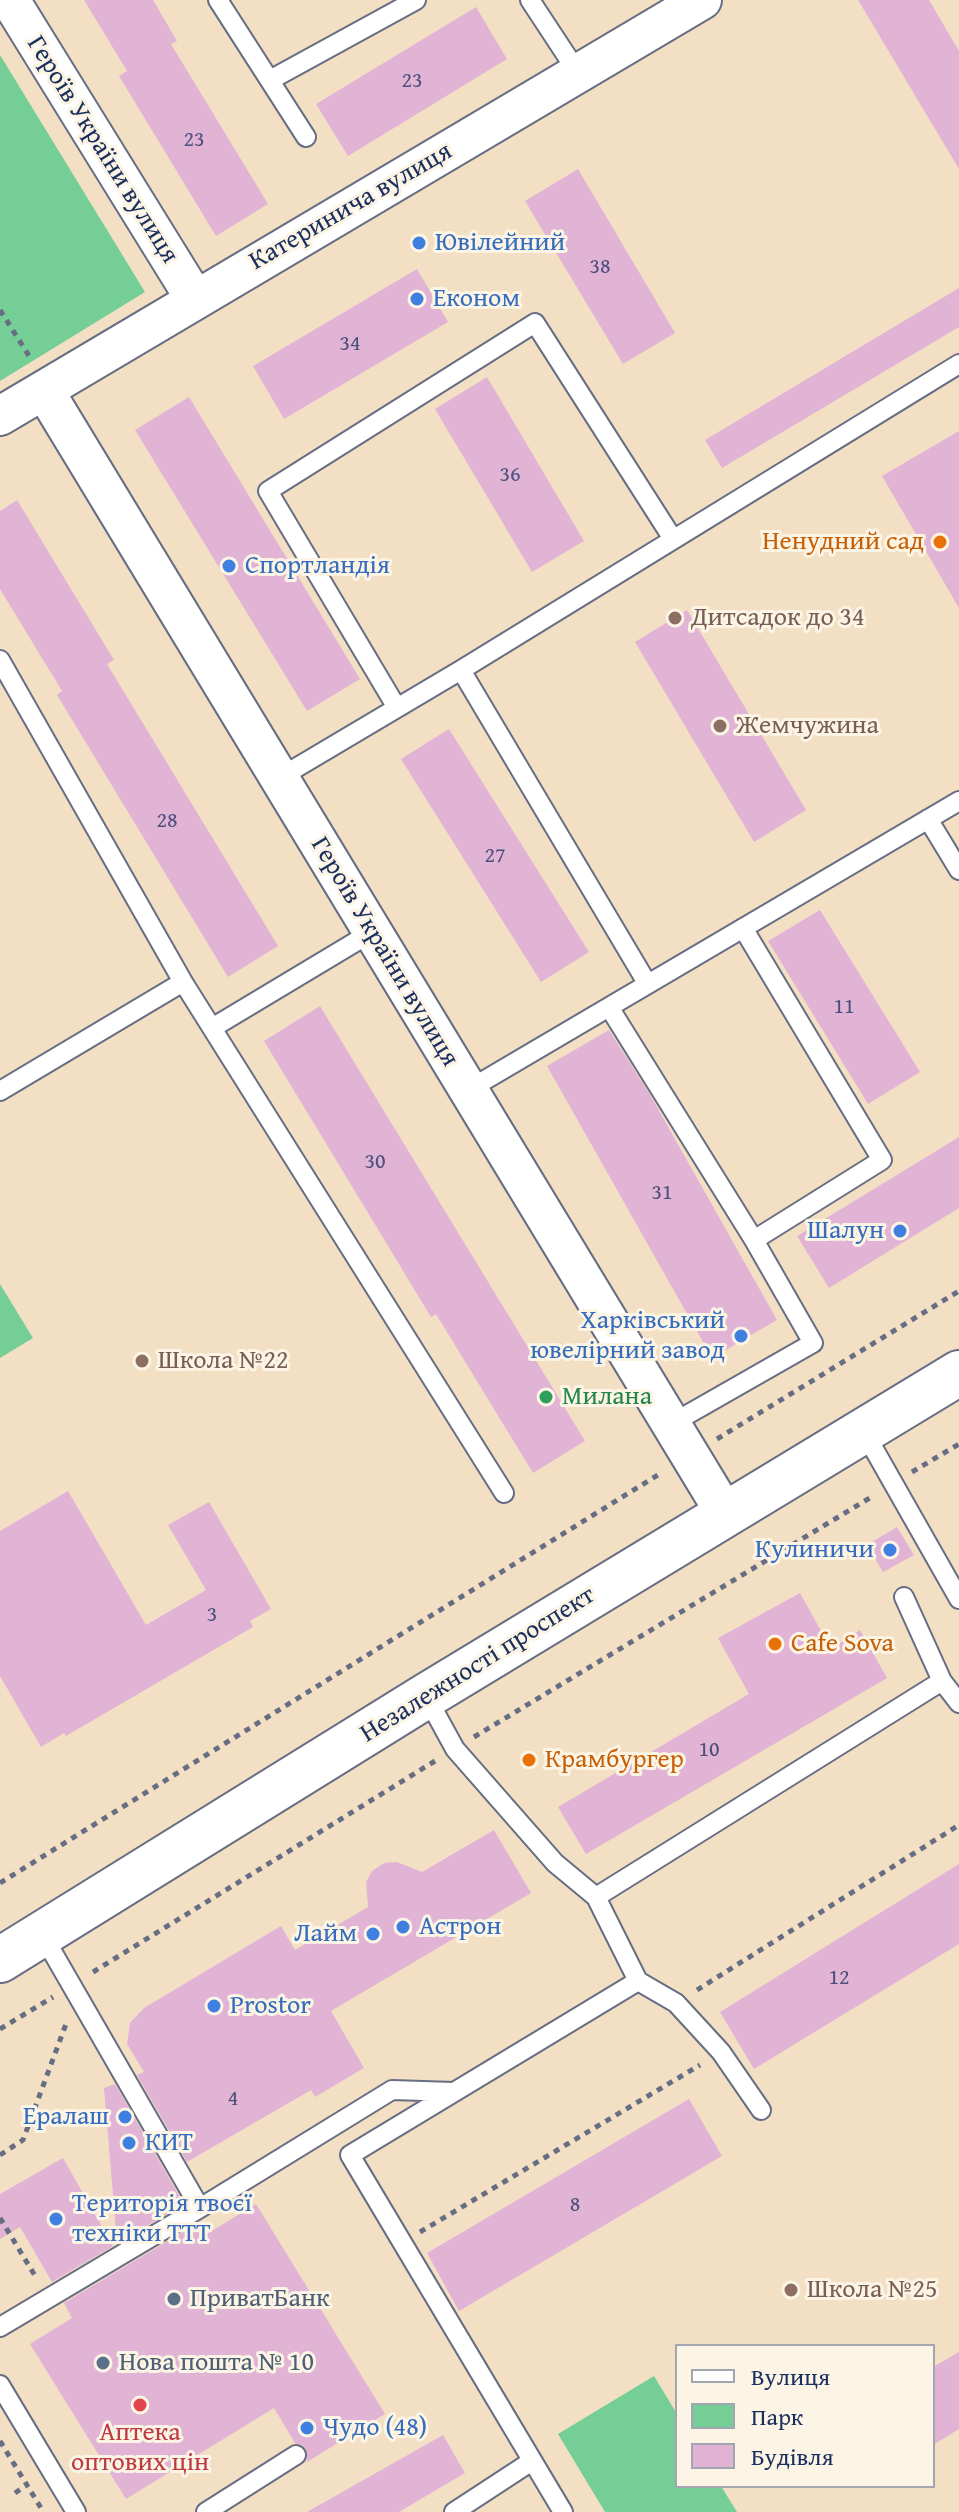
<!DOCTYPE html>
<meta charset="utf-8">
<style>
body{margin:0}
#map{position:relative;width:959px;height:2512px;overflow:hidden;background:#f3e0c4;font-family:"Gentium Book Plus",serif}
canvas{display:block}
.legend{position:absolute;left:675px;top:2344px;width:260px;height:144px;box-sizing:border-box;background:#fcf5e5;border:2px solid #a2a6af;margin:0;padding:10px 14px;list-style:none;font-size:24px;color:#1b2f5e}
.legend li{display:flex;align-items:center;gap:16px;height:40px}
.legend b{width:40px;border:2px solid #a2a6af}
</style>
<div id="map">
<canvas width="959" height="2512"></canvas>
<ul class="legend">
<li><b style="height:10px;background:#fff"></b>Вулиця</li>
<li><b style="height:22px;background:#74ce96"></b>Парк</li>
<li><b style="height:22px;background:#e1b3d5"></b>Будівля</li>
</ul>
</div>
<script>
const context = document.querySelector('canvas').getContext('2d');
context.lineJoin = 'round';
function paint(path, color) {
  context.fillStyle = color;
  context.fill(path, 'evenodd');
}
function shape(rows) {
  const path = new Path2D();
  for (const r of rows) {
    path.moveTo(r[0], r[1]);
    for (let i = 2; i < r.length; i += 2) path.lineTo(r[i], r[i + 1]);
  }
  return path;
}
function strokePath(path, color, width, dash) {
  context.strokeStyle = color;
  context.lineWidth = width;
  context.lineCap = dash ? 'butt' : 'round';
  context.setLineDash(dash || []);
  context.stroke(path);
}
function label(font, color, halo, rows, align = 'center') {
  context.font = font + ' "Gentium Book Plus",serif';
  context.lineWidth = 6;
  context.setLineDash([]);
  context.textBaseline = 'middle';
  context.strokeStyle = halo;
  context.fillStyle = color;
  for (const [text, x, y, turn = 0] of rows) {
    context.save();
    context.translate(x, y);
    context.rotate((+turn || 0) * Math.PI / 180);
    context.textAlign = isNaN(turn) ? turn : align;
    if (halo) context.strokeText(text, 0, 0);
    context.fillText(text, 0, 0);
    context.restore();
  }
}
const green = shape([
 [0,55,145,292,0,381],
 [0,1284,33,1338,0,1358],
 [654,2376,677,2414,677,2486,721,2486,737,2512,605,2512,558,2434]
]);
const building = shape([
 [84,0,153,0,177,41,171,44,268,204,216,236,119,76,127,71],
 [858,0,929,0,959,51,959,169],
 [476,7,507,59,348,156,316,104],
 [578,169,675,333,623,364,525,201],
 [417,269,448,322,284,419,253,366],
 [959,288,959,327,722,468,705,440],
 [487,377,584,541,532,572,435,409],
 [189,397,360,679,307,711,135,430],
 [959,431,959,608,882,476],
 [17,500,114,660,107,664,278,946,228,977,57,695,62,691,0,589,0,511],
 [687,610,806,810,754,842,635,642],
 [449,729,589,952,541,982,401,759],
 [820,910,920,1072,868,1104,768,941],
 [320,1006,585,1441,533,1473,436,1314,431,1317,264,1041],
 [609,1030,649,1093,777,1320,712,1358,547,1066],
 [959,1137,959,1208,829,1288,797,1236],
 [68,1491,146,1625,206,1590,168,1525,209,1502,271,1609,250,1621,253,1627,66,1736,64,1733,41,1747,0,1676,0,1531],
 [897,1527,914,1555,883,1572,867,1545],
 [800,1593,831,1649,860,1630,887,1678,586,1854,558,1807,749,1694,718,1638],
 [494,1830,531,1893,331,2011,364,2068,315,2097,311,2090,187,2162,137,2075,144,2072,127,2044,130,2023,144,2008,281,1926,295,1950,368,1907,366,1882,372,1871,384,1863,397,1862,422,1872],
 [959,1864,959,1944,754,2069,720,2012],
 [115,2084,184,2204,117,2243,104,2088],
 [689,2099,722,2156,459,2311,427,2253],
 [63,2158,113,2246,52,2282,20,2227,0,2239,0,2194],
 [256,2204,385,2414,307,2462,306,2449,302,2445,295,2443,274,2408,126,2499,30,2344,72,2318,64,2303,198,2223,205,2235],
 [959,2352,959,2429,933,2445,933,2367],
 [443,2435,465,2473,399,2512,307,2512]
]);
const path = shape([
 [0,310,31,359],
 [717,1439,959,1291],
 [912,1472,959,1444],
 [474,1737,873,1496],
 [0,1883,661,1473],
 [93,1972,435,1761],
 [697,1990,959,1825],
 [0,2029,53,1997],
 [0,2155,23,2140,66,2024],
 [0,2218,37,2279],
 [420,2232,700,2065],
 [0,2441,41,2508],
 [15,2493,27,2485]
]);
const service = shape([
 [218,0,306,137],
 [530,0,578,73],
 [270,80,416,0],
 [0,660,183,982,0,1091],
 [461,670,647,983],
 [397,708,268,491,535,323,673,539],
 [279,778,461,670,959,364],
 [928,819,959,870],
 [183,982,504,1493],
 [609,1007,754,1240,882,1160,743,928],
 [212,1028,372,932],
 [468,1090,959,801],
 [671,1424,813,1343,754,1240],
 [863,1430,959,1599],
 [904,1597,942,1681,959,1703],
 [426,1696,455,1749,555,1863,596,1897],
 [42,1934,200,2208],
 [761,2110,721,2052,676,2003,638,1981,596,1897,942,1681],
 [0,2327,200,2208,392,2090,454,2092],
 [0,2385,76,2512],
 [206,2512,296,2455],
 [454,2512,532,2461],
 [563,2512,350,2155,638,1981]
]);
const minor = shape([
 [10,0,195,299],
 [44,390,725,1513],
 [0,416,702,0]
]);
const tertiary = shape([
 [0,1960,426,1696,959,1373]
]);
const markers = [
 [419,243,8,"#3f7fe0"],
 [417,299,8,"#3f7fe0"],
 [940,542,8,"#e8710a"],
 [229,566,8,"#3f7fe0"],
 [675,618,8,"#8d6e63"],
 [720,726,8,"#8d6e63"],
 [900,1231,8,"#3f7fe0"],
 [741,1336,8,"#3f7fe0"],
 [142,1361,8,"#8d6e63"],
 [546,1397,8,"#2e9e5b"],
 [890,1550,8,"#3f7fe0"],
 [775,1644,8,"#e8710a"],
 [529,1760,8,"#e8710a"],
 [403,1927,8,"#3f7fe0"],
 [373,1934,8,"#3f7fe0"],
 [214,2006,8,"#3f7fe0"],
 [125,2117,8,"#3f7fe0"],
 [129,2143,8,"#3f7fe0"],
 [56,2219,8,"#3f7fe0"],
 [791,2290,8,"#8d6e63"],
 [174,2299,8,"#5c6f8a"],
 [103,2363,8,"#5c6f8a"],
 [140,2405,8,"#e0444e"],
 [307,2428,8,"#3f7fe0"]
];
const numberNames = [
 ["23",412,81],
 ["23",194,140],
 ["38",600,267],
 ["34",350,344],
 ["36",510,475],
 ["28",167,821],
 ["27",495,856],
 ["11",844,1007],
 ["30",375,1162],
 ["31",662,1193],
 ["3",212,1615],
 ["10",709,1750],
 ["12",839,1978],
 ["4",233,2099],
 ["8",575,2205]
];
const streetNames = [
 ["Героїв України вулиця",102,150,58],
 ["Катеринича вулиця",351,207,-30],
 ["Героїв України вулиця",384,952,59],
 ["Незалежності проспект",478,1665,-32]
];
const shopNames = [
 ["Ювілейний",435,243],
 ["Економ",433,299],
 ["Спортландія",245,566],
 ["Шалун",884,1231,"right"],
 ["Харківський",725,1321,"right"],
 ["ювелірний завод",725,1351,"right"],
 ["Кулиничи",874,1550,"right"],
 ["Астрон",419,1927],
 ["Лайм",357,1934,"right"],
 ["Prostor",230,2006],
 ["Ералаш",109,2117,"right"],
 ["КИТ",145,2143],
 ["Територія твоєї",72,2204],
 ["техніки ТТТ",72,2234],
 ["Чудо (48)",323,2428]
];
const foodNames = [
 ["Ненудний сад",924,542,"right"],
 ["Cafe Sova",791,1644],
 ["Крамбургер",545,1760]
];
const educationNames = [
 ["Дитсадок до 34",691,618],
 ["Жемчужина",736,726],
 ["Школа №22",158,1361],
 ["Школа №25",807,2290]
];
const leisureNames = [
 ["Милана",562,1397]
];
const serviceNames = [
 ["ПриватБанк",190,2299],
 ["Нова пошта № 10",119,2363]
];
const healthNames = [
 ["Аптека",140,2433],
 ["оптових цін",140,2463]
];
paint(green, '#74ce96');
paint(building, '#e1b3d5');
strokePath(service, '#676d82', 22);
strokePath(minor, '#676d82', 42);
strokePath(tertiary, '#676d82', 48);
strokePath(path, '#676d82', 5, [6, 6]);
strokePath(service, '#fff', 18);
strokePath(minor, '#fff', 38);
strokePath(tertiary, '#fff', 44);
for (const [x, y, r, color] of markers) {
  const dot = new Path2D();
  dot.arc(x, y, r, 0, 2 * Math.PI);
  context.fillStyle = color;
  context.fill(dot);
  strokePath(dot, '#fcf5e5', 3);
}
label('22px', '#4c507c', null, numberNames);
label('26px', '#1b2f5e', '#fcf5e5', streetNames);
label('26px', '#366cbe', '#fcf5e5', shopNames, 'left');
label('26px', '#c56008', '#fcf5e5', foodNames, 'left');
label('26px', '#785e54', '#fcf5e5', educationNames, 'left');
label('26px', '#27864d', '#fcf5e5', leisureNames, 'left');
label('26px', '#4e5e75', '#fcf5e5', serviceNames, 'left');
label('26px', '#be3a42', '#fcf5e5', healthNames);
</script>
